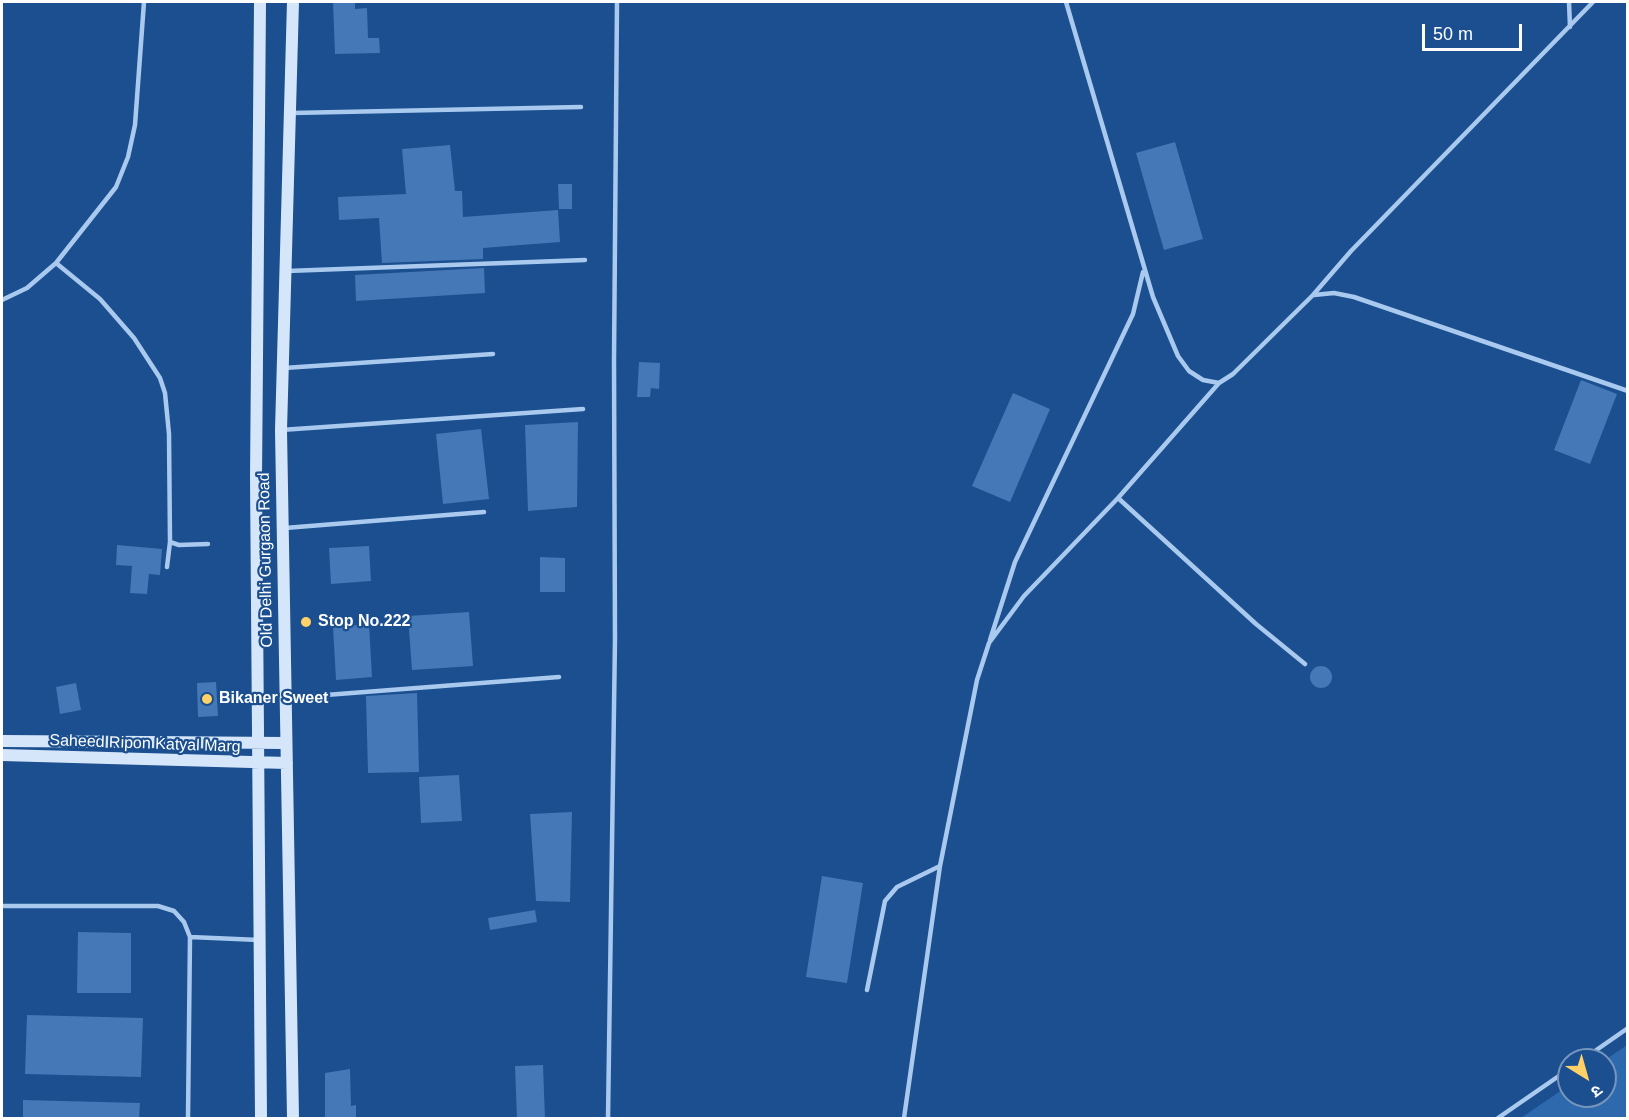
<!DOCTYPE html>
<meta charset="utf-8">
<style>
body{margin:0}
#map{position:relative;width:1629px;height:1120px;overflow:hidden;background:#1b4f8f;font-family:Helvetica,"Noto Sans Devanagari",sans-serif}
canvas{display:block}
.frame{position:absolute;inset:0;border:3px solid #fff;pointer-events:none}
.north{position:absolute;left:1557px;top:1048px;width:60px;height:60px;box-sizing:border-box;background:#1b4f8f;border:2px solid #7695bc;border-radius:50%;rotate:143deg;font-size:16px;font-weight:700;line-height:24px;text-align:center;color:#fff}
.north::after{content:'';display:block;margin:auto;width:21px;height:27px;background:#ffd166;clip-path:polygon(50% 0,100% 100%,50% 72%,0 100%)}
.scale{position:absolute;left:1422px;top:24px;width:100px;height:27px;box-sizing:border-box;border:3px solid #fff;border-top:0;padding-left:8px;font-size:18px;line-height:21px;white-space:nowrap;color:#fff;-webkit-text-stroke:4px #1b4f8f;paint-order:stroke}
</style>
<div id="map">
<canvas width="1629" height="1120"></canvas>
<div class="frame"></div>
<div class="north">उ</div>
<div class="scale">50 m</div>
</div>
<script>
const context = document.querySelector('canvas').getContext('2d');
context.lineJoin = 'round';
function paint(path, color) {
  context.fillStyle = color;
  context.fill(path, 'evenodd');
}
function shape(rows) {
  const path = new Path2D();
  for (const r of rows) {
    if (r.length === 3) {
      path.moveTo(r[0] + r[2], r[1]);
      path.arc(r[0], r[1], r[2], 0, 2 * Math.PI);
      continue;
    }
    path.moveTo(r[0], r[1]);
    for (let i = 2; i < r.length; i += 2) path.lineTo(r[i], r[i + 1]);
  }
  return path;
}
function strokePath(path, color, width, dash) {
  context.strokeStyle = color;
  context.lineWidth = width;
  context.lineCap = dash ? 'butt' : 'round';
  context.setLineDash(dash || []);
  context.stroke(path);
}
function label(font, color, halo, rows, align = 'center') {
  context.font = font + ' Helvetica,sans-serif';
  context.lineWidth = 4.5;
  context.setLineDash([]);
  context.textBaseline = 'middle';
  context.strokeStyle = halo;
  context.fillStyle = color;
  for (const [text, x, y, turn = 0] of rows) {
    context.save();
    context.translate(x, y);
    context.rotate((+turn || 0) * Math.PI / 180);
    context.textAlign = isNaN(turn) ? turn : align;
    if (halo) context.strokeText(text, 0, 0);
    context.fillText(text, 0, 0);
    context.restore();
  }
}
const green = shape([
 [1627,1045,1627,1118,1521,1118,1569,1085,1569,1096,1605,1096,1605,1060]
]);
const building = shape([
 [333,2,355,2,355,9,367,8,368,38,379,38,380,53,335,54],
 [1175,142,1203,239,1164,250,1136,153],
 [450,145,455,191,462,191,463,217,558,210,560,242,483,248,483,259,382,263,379,218,339,220,338,197,406,194,402,149],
 [558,184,572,184,572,209,559,209],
 [484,268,485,293,356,301,355,275],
 [639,362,660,363,659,389,651,388,650,397,637,397],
 [1581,380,1617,394,1590,464,1554,450],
 [1013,393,1050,409,1010,502,972,486],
 [578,422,577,507,528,511,525,425],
 [481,429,489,499,443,504,436,434],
 [117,545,162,549,160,575,149,574,147,594,130,593,132,566,116,565],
 [369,546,371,581,331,584,329,548],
 [540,557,565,558,565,592,540,592],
 [469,612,473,666,412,670,408,616],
 [369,624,372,677,336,680,333,627],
 [1321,677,11],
 [216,682,218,716,198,717,197,683],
 [76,683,81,710,60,714,56,687],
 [417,693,419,772,368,773,366,696],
 [459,775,462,821,421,823,419,777],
 [572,812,570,902,536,901,530,814],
 [822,876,863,883,847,983,806,977],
 [535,910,537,922,490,930,488,918],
 [78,932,131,933,131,993,77,993],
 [27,1015,143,1018,141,1077,25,1074],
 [543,1065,545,1119,517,1119,515,1066],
 [350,1069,351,1106,356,1105,356,1119,325,1119,325,1073],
 [23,1100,140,1103,139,1119,23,1119]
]);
const lane = shape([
 [1066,2,1153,297,1178,356,1189,371,1203,380,1219,383,1233,374,1313,295,1351,251,1593,2],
 [1569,2,1570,27],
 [292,113,581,107],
 [56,263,100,299,134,338,160,378,165,393,169,434,170,542,179,545,208,544],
 [287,271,585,260],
 [1314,295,1334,293,1354,297,1628,391],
 [2,300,27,288,56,263,116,187,128,157,135,125,144,2],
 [284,368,493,354],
 [281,430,583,409],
 [1118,498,1256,624,1305,664],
 [285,528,484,512],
 [167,567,170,542],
 [990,640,1015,562,1133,314,1143,272],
 [287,698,559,677],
 [2,906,158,906,174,911,184,922,190,937,188,1118],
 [190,937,259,940],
 [867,990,885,901,897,887,940,866],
 [1582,1060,1628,1028],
 [608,1118,615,639,614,360,617,2],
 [904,1118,940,866,977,680,989,643,1024,596,1118,498,1219,383],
 [1498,1118,1569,1069]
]);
const secondary = shape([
 [260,2,256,477,261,1118],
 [2,741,286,743],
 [2,755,287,763],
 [293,1118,281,430,293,2]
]);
const markers = [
 [306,622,6,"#ffd166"],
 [207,699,6,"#ffd166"]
];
const streetNames = [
 ["Old Delhi Gurgaon Road",266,560,-91],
 ["Saheed Ripon Katyal Marg",145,744,2]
];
const poiNames = [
 ["Stop No.222",318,622],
 ["Bikaner Sweet",219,699]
];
paint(green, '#2e69ad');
paint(building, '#4478b7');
strokePath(lane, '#a9c9ee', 4.5);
strokePath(secondary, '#d6e6fa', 12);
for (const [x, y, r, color] of markers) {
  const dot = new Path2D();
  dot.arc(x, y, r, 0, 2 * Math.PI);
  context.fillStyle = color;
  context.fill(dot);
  strokePath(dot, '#1b4f8f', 2);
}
label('16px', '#fff', '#1b4f8f', streetNames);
label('bold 16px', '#fff', '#1b4f8f', poiNames, 'left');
</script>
